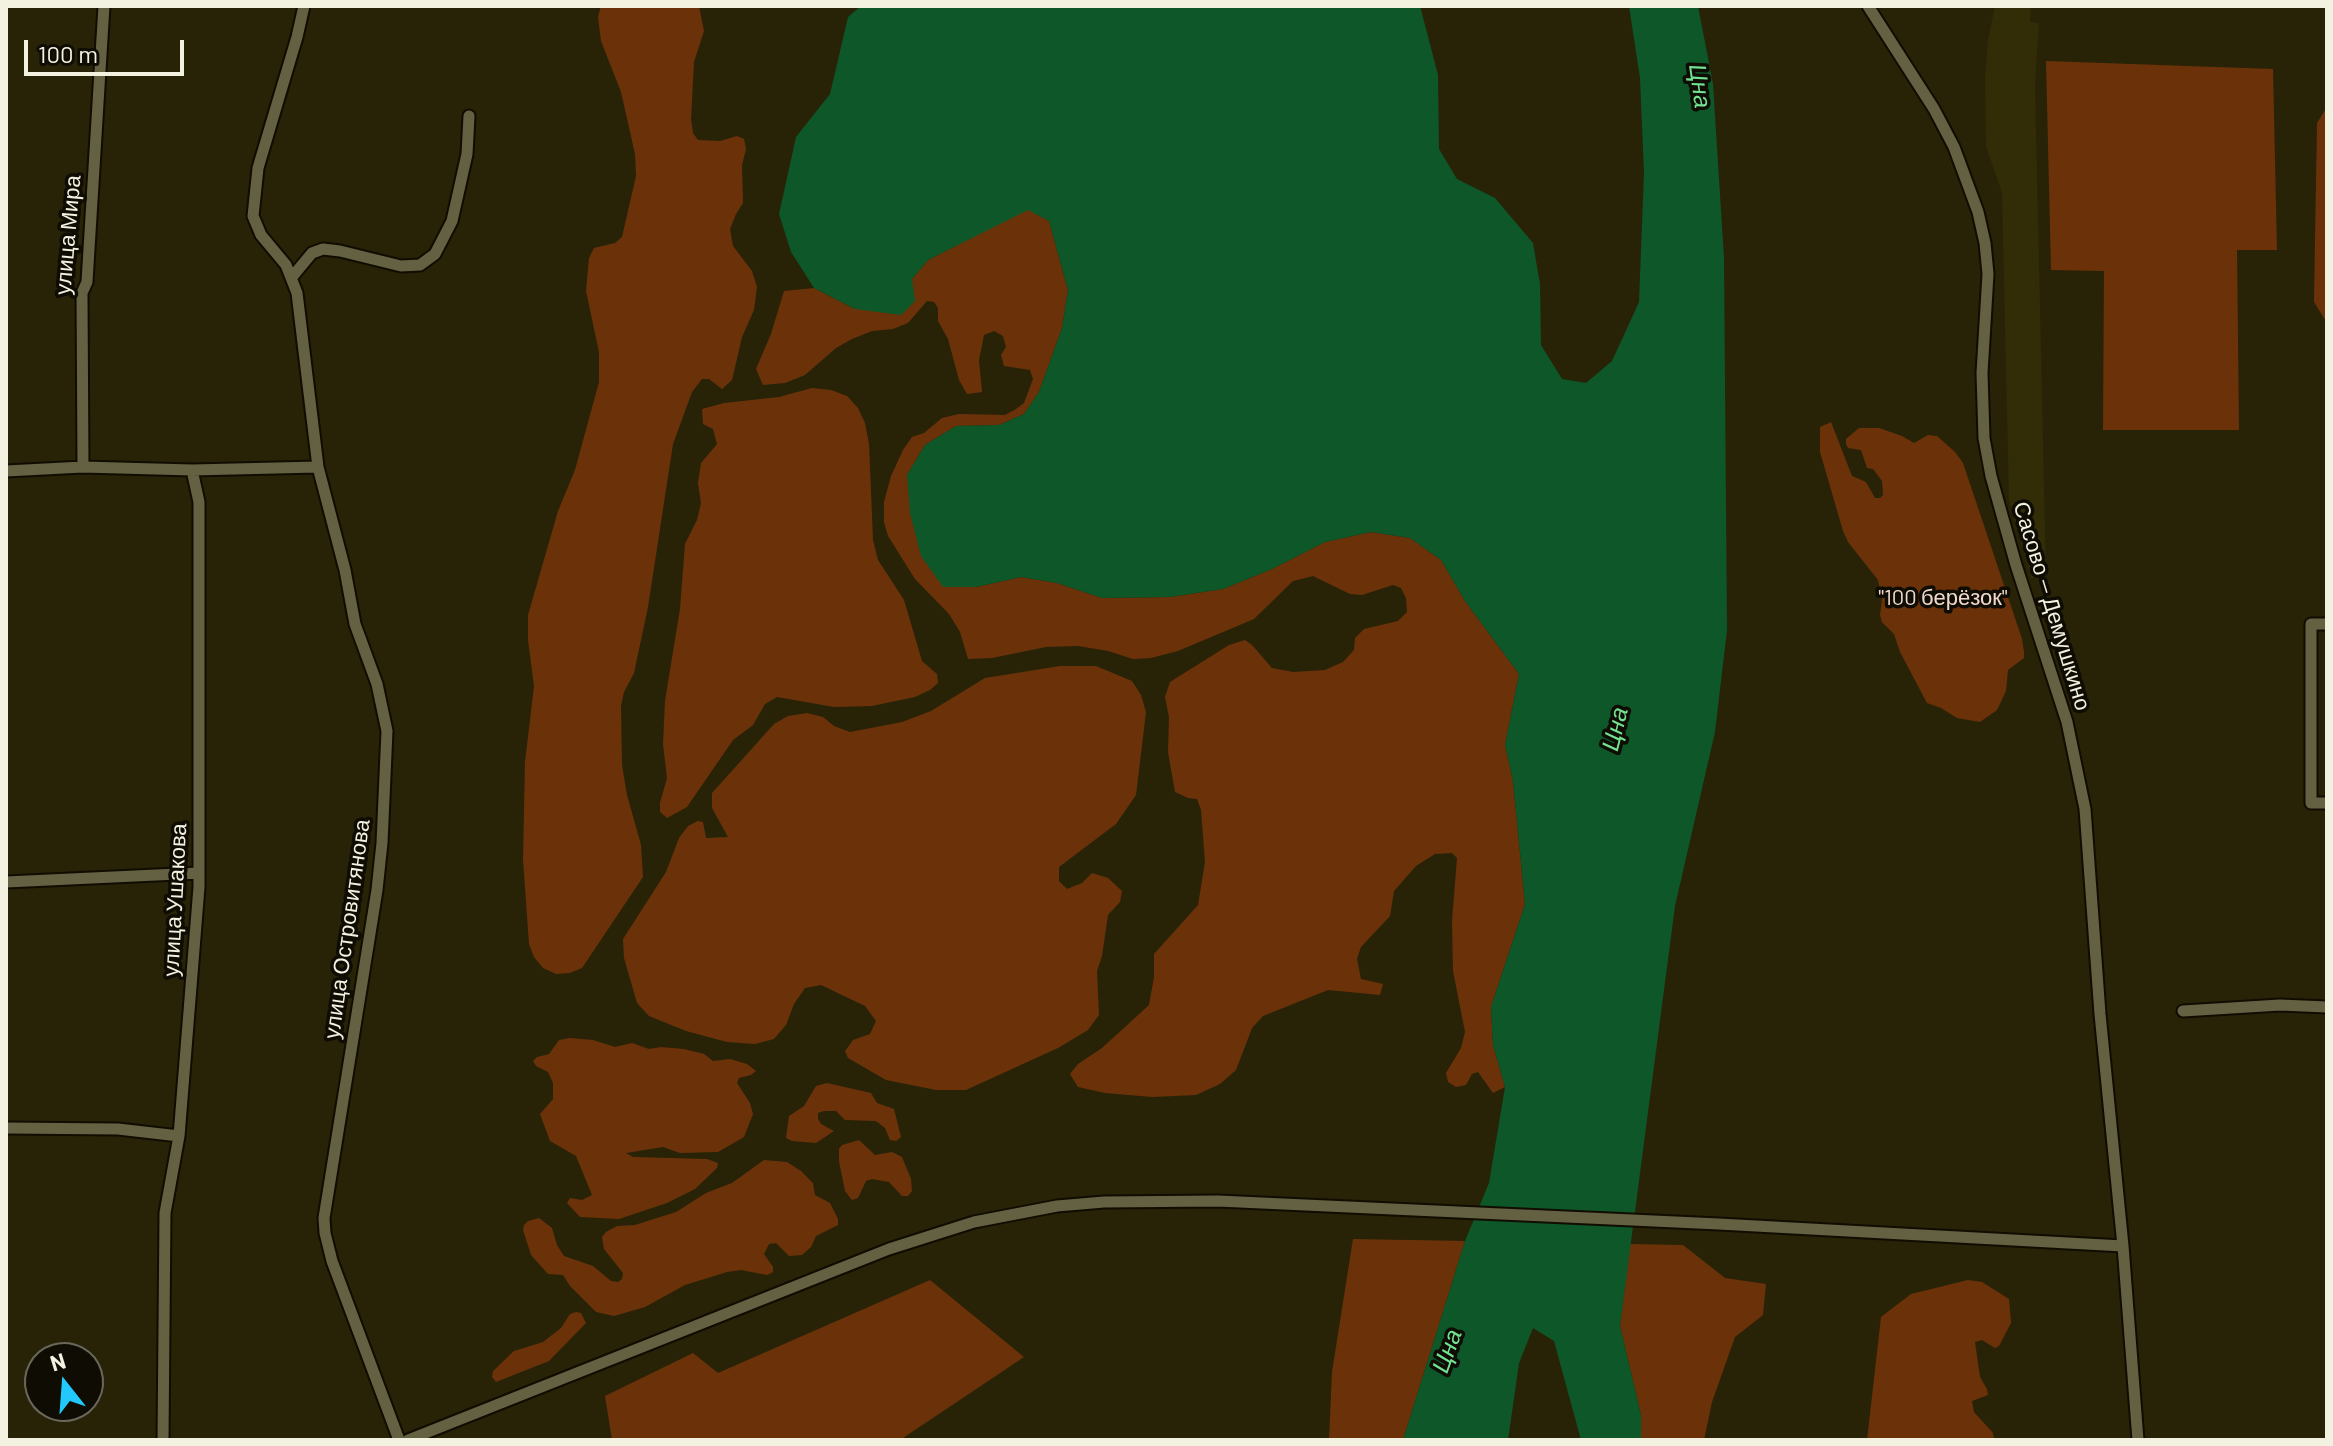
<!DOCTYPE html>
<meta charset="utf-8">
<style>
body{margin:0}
#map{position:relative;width:2333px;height:1446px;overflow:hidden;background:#282307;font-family:Barlow,sans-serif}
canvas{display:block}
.frame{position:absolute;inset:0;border:8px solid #f3f1e0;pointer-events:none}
.north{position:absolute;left:24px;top:1342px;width:80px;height:80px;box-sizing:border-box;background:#0e0c03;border:2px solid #6a685b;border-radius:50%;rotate:343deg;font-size:22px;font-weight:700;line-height:32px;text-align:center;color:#f3f1e0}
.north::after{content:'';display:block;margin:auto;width:28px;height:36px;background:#22c9fe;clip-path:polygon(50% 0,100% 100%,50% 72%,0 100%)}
.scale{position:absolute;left:24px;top:40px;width:160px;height:36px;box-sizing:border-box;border:4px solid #f3f1e0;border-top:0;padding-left:10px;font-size:24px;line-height:28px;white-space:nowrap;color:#f3f1e0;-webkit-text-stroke:6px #0e0c03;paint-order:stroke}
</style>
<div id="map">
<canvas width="2333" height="1446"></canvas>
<div class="frame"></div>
<div class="north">N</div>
<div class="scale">100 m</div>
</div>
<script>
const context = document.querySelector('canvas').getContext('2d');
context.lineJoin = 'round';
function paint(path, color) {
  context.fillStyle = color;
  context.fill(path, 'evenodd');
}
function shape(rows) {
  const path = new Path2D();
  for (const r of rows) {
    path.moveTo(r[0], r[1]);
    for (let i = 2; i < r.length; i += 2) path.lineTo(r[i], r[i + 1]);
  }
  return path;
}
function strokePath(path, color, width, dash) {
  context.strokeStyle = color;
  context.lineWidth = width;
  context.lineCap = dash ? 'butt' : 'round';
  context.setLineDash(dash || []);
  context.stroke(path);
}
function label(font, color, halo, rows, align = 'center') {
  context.font = font + ' Barlow,sans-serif';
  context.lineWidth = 7;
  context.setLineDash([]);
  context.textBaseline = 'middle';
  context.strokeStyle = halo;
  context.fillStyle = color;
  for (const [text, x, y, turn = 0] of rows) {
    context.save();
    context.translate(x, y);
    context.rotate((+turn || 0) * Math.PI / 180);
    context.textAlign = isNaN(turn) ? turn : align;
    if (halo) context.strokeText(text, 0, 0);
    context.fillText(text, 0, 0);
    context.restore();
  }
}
const built = shape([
 [1995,6,2031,6,2030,22,2039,23,2035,85,2046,577,2031,578,2009,500,2002,193,1986,146,1985,78,1988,40]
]);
const green = shape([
 [601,6,699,6,704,31,694,62,691,119,693,133,698,140,720,141,737,136,744,139,746,149,742,165,743,203,736,214,730,229,733,246,752,271,757,287,754,310,742,337,732,380,722,389,709,379,702,379,692,392,673,444,648,607,634,673,624,692,621,706,622,765,627,795,641,845,643,877,582,968,570,973,556,974,543,968,534,957,529,944,523,859,525,762,534,686,528,640,528,615,558,511,575,470,599,382,599,352,586,291,589,258,594,248,615,243,622,237,636,176,635,154,621,92,601,41,598,17],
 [2046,61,2273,69,2277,250,2237,250,2239,430,2103,430,2104,271,2051,270],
 [2327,107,2327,323,2314,302,2317,123],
 [1028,209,1049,221,1068,290,1062,328,1039,392,1024,414,999,425,956,426,925,445,907,475,976,587,1021,577,1057,583,1102,598,1170,597,1223,589,1272,569,1325,542,1371,532,1410,538,1441,560,1465,601,1519,674,1505,745,1513,781,1525,904,1491,1007,1493,1045,1505,1087,1493,1093,1478,1072,1472,1074,1466,1085,1456,1087,1448,1082,1446,1073,1461,1048,1465,1032,1453,971,1452,921,1457,858,1452,853,1435,854,1416,866,1394,891,1390,916,1361,947,1357,959,1361,979,1383,984,1380,995,1328,990,1263,1016,1252,1028,1236,1070,1220,1084,1196,1095,1152,1097,1105,1093,1078,1087,1070,1074,1078,1064,1102,1048,1149,1005,1154,977,1154,954,1198,905,1205,862,1201,810,1197,799,1188,798,1175,792,1168,752,1169,717,1165,697,1170,682,1229,645,1245,640,1252,645,1272,668,1293,672,1325,670,1343,662,1354,650,1355,638,1364,629,1398,621,1407,612,1406,598,1401,588,1393,585,1362,595,1350,594,1313,576,1293,581,1254,619,1178,651,1151,658,1133,659,1108,651,1078,646,1046,647,992,658,968,659,960,632,949,614,915,579,888,536,884,522,884,502,891,476,903,450,912,437,924,433,942,418,959,414,1005,415,1016,409,1024,403,1033,379,1030,370,1004,366,1001,355,1006,347,1003,336,994,331,984,335,979,360,982,392,967,394,959,380,948,339,938,321,938,308,934,302,927,301,908,323,893,329,872,331,852,339,836,348,805,375,785,383,763,385,756,369,771,334,784,291,814,288,855,309,912,279,928,260],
 [812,388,831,390,847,396,858,408,865,423,869,444,873,540,878,560,904,600,922,661,937,674,938,683,930,690,915,697,872,706,834,707,777,697,765,704,753,725,733,740,687,807,667,818,660,812,660,803,667,778,663,744,665,701,680,609,685,544,697,520,701,503,698,483,701,463,717,444,713,429,703,424,702,409,724,403,779,397],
 [1831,422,1852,476,1866,482,1875,498,1880,498,1883,495,1882,481,1873,469,1867,468,1861,450,1848,448,1846,444,1846,439,1859,428,1879,428,1902,436,1914,443,1928,435,1937,436,1955,452,1963,463,2022,639,2024,652,2024,658,2008,670,2006,691,1997,710,1980,722,1957,718,1941,708,1927,703,1900,652,1894,634,1882,622,1880,615,1882,599,1878,580,1848,542,1843,531,1820,452,1820,427],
 [1060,666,1096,666,1132,681,1141,695,1146,712,1136,795,1116,824,1059,867,1059,881,1067,889,1082,883,1092,873,1108,878,1122,891,1120,902,1108,915,1102,956,1097,971,1099,1015,1088,1030,1058,1048,966,1090,936,1090,886,1080,848,1058,845,1051,853,1040,870,1034,876,1021,865,1006,821,985,805,988,794,1004,786,1025,774,1039,755,1044,727,1042,686,1031,649,1016,637,1003,624,958,623,939,666,872,679,838,688,826,698,821,703,822,706,838,728,837,712,808,712,793,774,724,788,716,807,713,823,717,834,726,850,732,902,722,931,711,985,678],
 [570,1038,593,1040,615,1047,632,1043,649,1049,661,1047,684,1049,704,1054,713,1061,730,1059,747,1064,756,1071,751,1075,739,1078,737,1083,750,1103,753,1114,744,1137,718,1152,680,1153,663,1147,626,1153,633,1157,707,1159,718,1163,717,1168,695,1189,667,1203,619,1219,580,1217,567,1203,570,1198,582,1200,592,1195,576,1156,550,1141,540,1114,553,1099,553,1083,548,1072,536,1066,533,1061,537,1057,549,1054,559,1040],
 [827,1083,871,1093,877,1103,894,1109,901,1137,896,1141,890,1140,885,1128,876,1121,845,1120,836,1111,824,1111,818,1113,818,1119,821,1124,834,1131,816,1143,792,1141,786,1138,789,1116,804,1106,816,1086],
 [859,1140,875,1155,892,1152,902,1157,911,1179,912,1191,908,1196,902,1196,889,1182,872,1179,866,1181,858,1198,852,1200,845,1191,839,1161,839,1149,842,1145],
 [764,1160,787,1162,801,1171,813,1183,815,1195,830,1203,838,1219,838,1225,816,1236,811,1247,802,1255,789,1256,776,1243,769,1244,764,1254,773,1267,773,1272,767,1275,741,1270,727,1272,685,1285,645,1307,614,1316,596,1312,570,1286,563,1275,548,1274,531,1255,523,1230,524,1225,528,1221,539,1218,552,1228,557,1245,564,1256,593,1266,611,1281,618,1282,622,1279,623,1273,604,1249,602,1237,606,1232,617,1226,635,1225,676,1212,706,1193,732,1183],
 [1353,1239,1465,1241,1403,1440,1329,1440,1332,1372],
 [1630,1244,1683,1245,1725,1278,1766,1284,1763,1315,1735,1337,1712,1402,1704,1440,1641,1440,1641,1415,1620,1326],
 [930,1280,1024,1357,900,1440,612,1440,605,1396,693,1353,718,1373],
 [1968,1280,1982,1282,2009,1299,2011,1323,1999,1346,1995,1348,1982,1340,1975,1342,1980,1377,1987,1389,1988,1395,1972,1401,1974,1412,1993,1433,1994,1440,1867,1440,1881,1317,1911,1294],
 [576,1312,581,1313,586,1323,549,1361,496,1382,492,1377,493,1371,514,1351,543,1342,561,1328,570,1314]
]);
const water = shape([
 [861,6,1420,6,1438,75,1439,149,1457,179,1495,198,1533,243,1540,284,1541,345,1562,379,1586,383,1612,361,1639,302,1644,173,1640,78,1629,6,1698,6,1713,84,1724,258,1727,630,1715,732,1675,906,1620,1326,1641,1415,1641,1440,1581,1440,1554,1341,1533,1328,1519,1363,1508,1440,1403,1440,1465,1241,1489,1183,1505,1087,1493,1045,1491,1007,1525,904,1513,781,1505,745,1519,674,1465,601,1441,560,1410,538,1371,532,1325,542,1272,569,1223,589,1170,597,1102,598,1057,583,1021,577,976,587,943,587,921,556,910,513,907,475,925,445,956,426,999,425,1024,414,1039,392,1062,328,1068,290,1049,221,1028,210,928,260,912,279,915,301,901,315,855,309,814,288,791,252,779,214,796,137,830,94,848,17]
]);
const minor = shape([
 [304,6,297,37,258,168,253,216,261,235,286,265,297,293,318,467,345,570,355,624,377,684,387,731,382,843,377,890,324,1218,325,1233,332,1261,399,1440],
 [1868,6,1934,109,1954,147,1978,212,1985,243,1988,274,1982,373,1984,438,1991,476,2016,565,2067,722,2085,809,2100,1014,2123,1246,2138,1440],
 [292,277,312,253,323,249,340,251,401,266,420,265,435,254,452,221,467,154,469,116],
 [83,467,82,293,87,282,89,249,104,6],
 [192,470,318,467],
 [6,471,83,467,192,470,199,502,199,887,179,1136,165,1213,163,1440],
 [2327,624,2311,624,2311,803,2327,803],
 [6,882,199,873],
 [2183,1011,2280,1005,2327,1007],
 [6,1128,118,1129,179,1136],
 [408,1440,889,1249,974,1222,1057,1206,1104,1202,1218,1201,1719,1224,2123,1246]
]);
const streetNames = [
 ["улица Мира",68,235,-85],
 ["Сасово — Демушкино",2052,606,73],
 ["улица Ушакова",175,900,-87],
 ["улица Островитянова",347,929,-82]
];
const parkNames = [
 ["\"100 берёзок\"",1943,598]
];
const waterNames = [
 ["Цна",1700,86,82],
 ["Цна",1615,729,-76],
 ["Цна",1447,1351,-70]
];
paint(built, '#322c07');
paint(green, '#6b320a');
paint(water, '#0d5729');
strokePath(minor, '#110c00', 15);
strokePath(minor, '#646042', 11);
label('22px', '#f3f1e0', '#0e0c03', streetNames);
label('22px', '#f1d9cd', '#0e0c03', parkNames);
label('italic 24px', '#72e491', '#0e0c03', waterNames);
</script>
